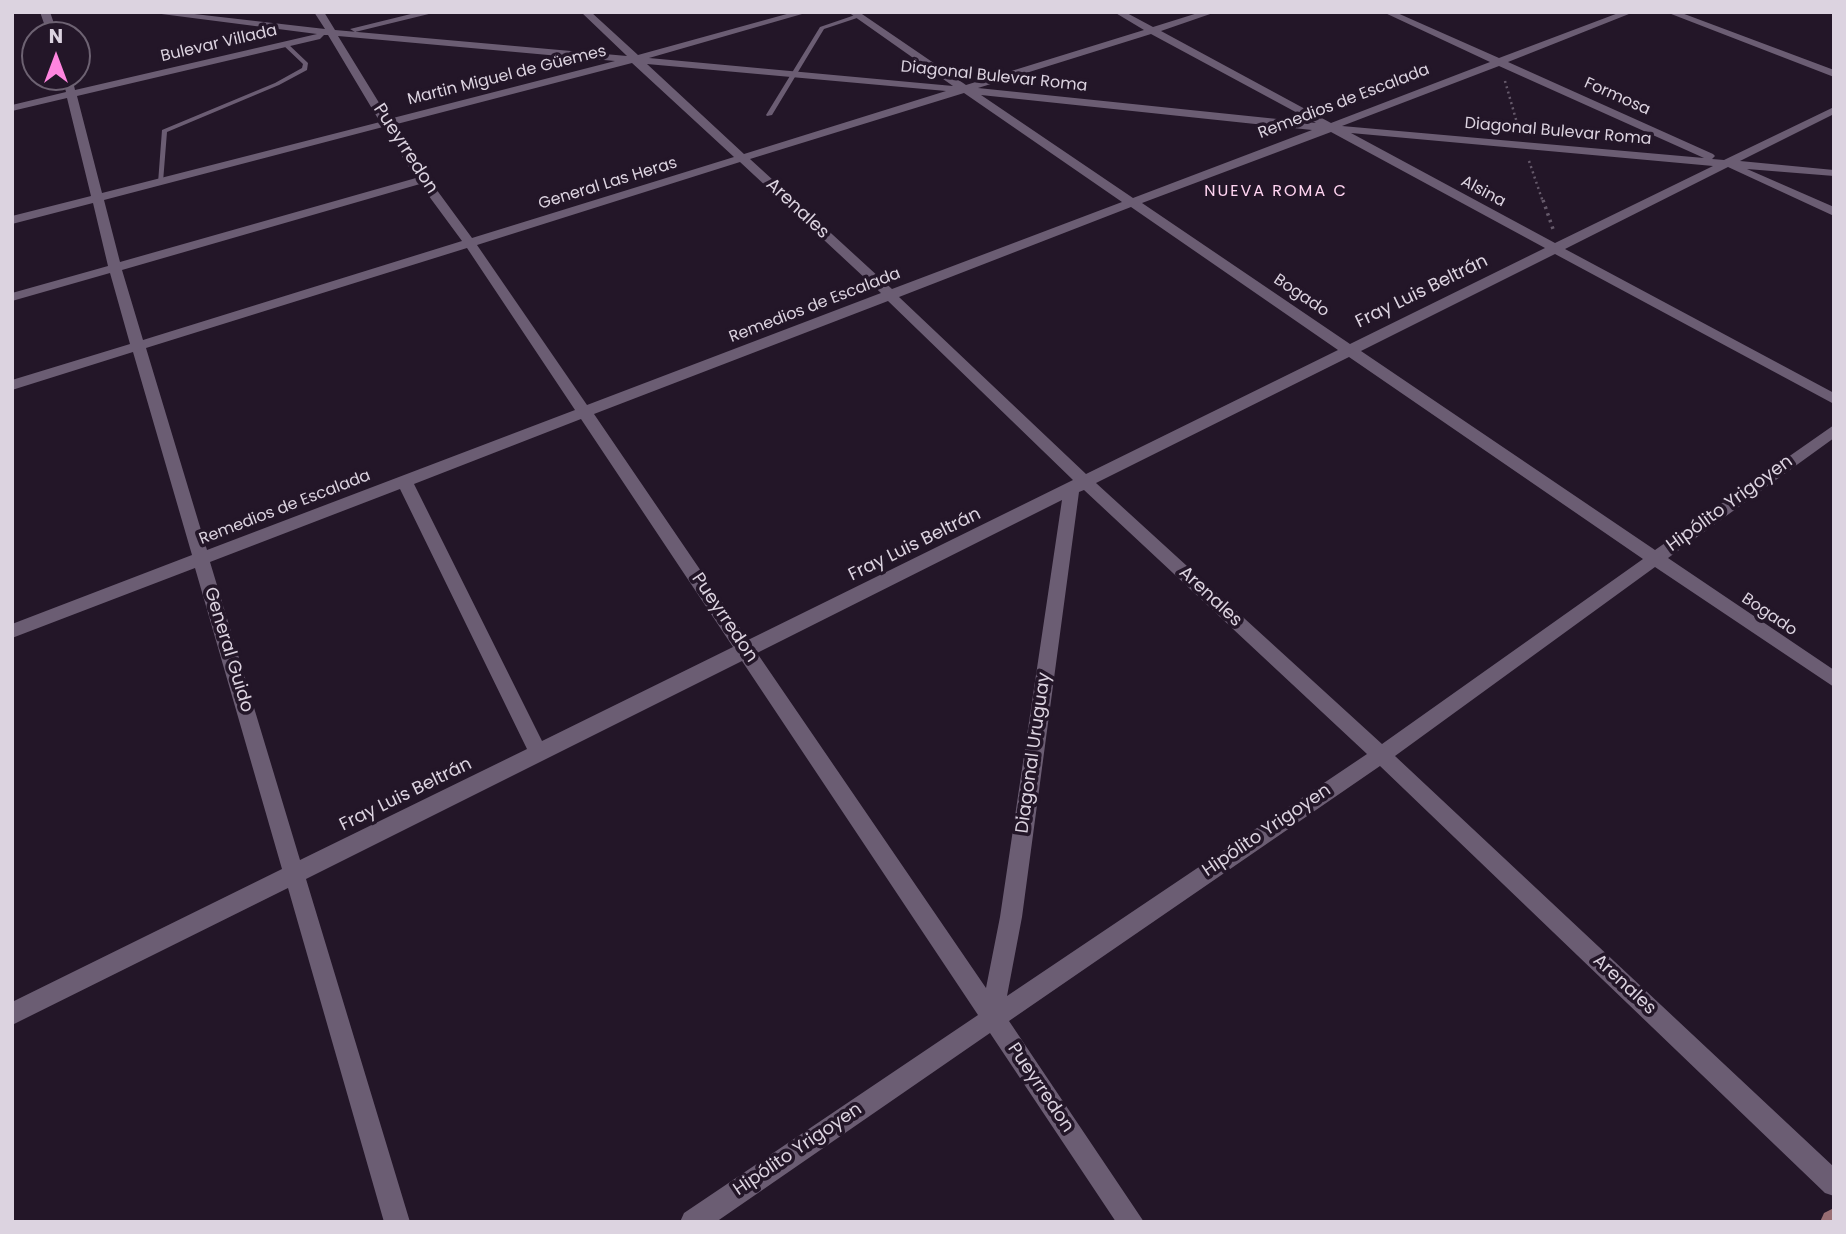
<!DOCTYPE html>
<meta charset="utf-8">
<style>
body{margin:0}
#map{position:relative;width:1846px;height:1234px;overflow:hidden;background:#231628;font-family:Poppins,sans-serif}
canvas{display:block}
.frame{position:absolute;inset:0;border:14px solid #dcd3e0;pointer-events:none}
.north{position:absolute;left:21px;top:21px;width:70px;height:70px;box-sizing:border-box;background:#231628;border:2px solid #6d6272;border-radius:50%;rotate:0deg;font-size:19px;font-weight:700;line-height:28px;text-align:center;color:#dcd3e0}
.north::after{content:'';display:block;margin:auto;width:24px;height:32px;background:#ff85df;clip-path:polygon(50% 0,100% 100%,50% 72%,0 100%)}
</style>
<div id="map">
<canvas width="1846" height="1234"></canvas>
<div class="frame"></div>
<div class="north">N</div>
</div>
<script>
const context = document.querySelector('canvas').getContext('2d');
context.lineJoin = 'round';
function shape(rows) {
  const path = new Path2D();
  for (const r of rows) {
    path.moveTo(r[0], r[1]);
    for (let i = 2; i < r.length; i += 2) path.lineTo(r[i], r[i + 1]);
  }
  return path;
}
function strokePath(path, color, width, dash) {
  context.strokeStyle = color;
  context.lineWidth = width;
  context.lineCap = dash ? 'butt' : 'round';
  context.setLineDash(dash || []);
  context.stroke(path);
}
function paint(path, color) {
  context.fillStyle = color;
  context.fill(path, 'evenodd');
}
function label(font, color, halo, rows, align = 'center') {
  context.font = font + ' Poppins,sans-serif';
  context.lineWidth = 7;
  context.setLineDash([]);
  context.textBaseline = 'middle';
  context.strokeStyle = halo;
  context.fillStyle = color;
  for (const [text, x, y, turn = 0] of rows) {
    context.save();
    context.translate(x, y);
    context.rotate((+turn || 0) * Math.PI / 180);
    context.textAlign = isNaN(turn) ? turn : align;
    if (halo) context.strokeText(text, 0, 0);
    context.fillText(text, 0, 0);
    context.restore();
  }
}
const pathFar1 = shape([
 [1505,81,1519,130],
 [1529,161,1543,202]
]);
const path = shape([
 [1543,200,1553,229]
]);
const service = shape([
 [858,14,861,16,860,17,824,29,772,115,767,116,766,115,820,27,858,14],
 [283,43,287,43,308,63,307,70,279,85,167,132,163,182,158,183,162,130,275,83,302,68,303,64,283,45,283,43]
]);
const minor = shape([
 [40,12,50,12,58,35,48,35,40,12],
 [146,12,177,12,325,29,314,12,324,12,335,30,627,56,581,12,591,12,638,55,794,12,809,12,649,58,953,86,848,12,859,12,966,85,1144,30,1114,12,1125,12,1153,27,1201,12,1216,12,1161,31,1331,123,1490,62,1383,12,1395,12,1499,58,1621,12,1634,12,1508,62,1713,154,1715,156,1712,159,1724,160,1834,107,1834,114,1740,161,1834,170,1834,176,1747,169,1834,207,1834,216,1728,167,1565,249,1834,393,1834,404,1555,254,1361,351,1655,550,1834,425,1834,438,1668,558,1834,670,1834,687,1655,567,1395,756,1834,1167,1834,1196,1825,1193,1380,766,1009,1021,1144,1222,1116,1222,990,1033,716,1222,680,1222,684,1213,978,1015,742,661,306,879,410,1222,384,1222,288,888,12,1025,12,1002,282,869,195,568,12,638,12,624,192,555,133,352,12,390,12,380,130,344,110,273,12,301,12,293,108,266,93,203,12,224,12,216,91,196,67,98,12,111,12,105,66,92,62,77,72,77,75,90,317,34,146,12],
 [1151,34,1316,123,978,88,1151,34],
 [324,35,328,35,380,122,102,193,77,96,320,39,324,35],
 [338,36,615,61,389,119,338,36],
 [632,63,734,157,472,238,428,178,393,125,632,63],
 [647,64,946,91,744,154,647,64],
 [1499,66,1704,158,1342,126,1499,66],
 [964,93,1122,202,892,289,750,159,964,93],
 [981,95,1312,130,1133,198,981,95],
 [383,127,416,178,120,262,104,200,383,127],
 [1331,132,1545,248,1350,344,1142,203,1331,132],
 [1351,133,1713,166,1555,243,1351,133],
 [740,162,881,293,587,405,477,245,740,162],
 [420,184,462,241,143,340,122,270,420,184],
 [1131,207,1338,350,1086,474,899,297,1131,207],
 [467,248,575,410,207,550,146,348,467,248],
 [888,301,1073,480,748,640,594,414,888,301],
 [1349,357,1643,559,1382,744,1096,483,1349,357],
 [581,419,733,647,542,741,414,484,581,419],
 [400,489,527,749,300,860,210,562,400,489],
 [1084,490,1367,754,1007,996,1022,917,1079,492,1084,490],
 [1062,500,1000,917,986,988,757,653,1062,500],
 [419,12,437,12,355,32,350,29,419,12],
 [1666,12,1679,12,1834,70,1834,77,1666,12]
]);
const secondary = shape([
 [1834,1208,1834,1222,1820,1222,1824,1213,1834,1208]
]);
const farStreetnames = [
 ["Bulevar Villada",219,44,-13],
 ["Martin Miguel de Güemes",507,76,-14],
 ["Diagonal Bulevar Roma",994,77,6],
 ["Formosa",1617,97,24],
 ["Remedios de Escalada",1344,102,-21],
 ["Diagonal Bulevar Roma",1558,132,5],
 ["General Las Heras",608,184,-17],
 ["Alsina",1483,192,28],
 ["Bogado",1301,296,34],
 ["Remedios de Escalada",815,306,-21],
 ["Remedios de Escalada",285,508,-21],
 ["Bogado",1769,615,34]
];
const farNeighbourhoodnames = [
 ["NUEVA ROMA C",1276,192]
];
const streetNames = [
 ["Pueyrredon",405,149,57],
 ["Arenales",797,209,43],
 ["Fray Luis Beltrán",1422,292,-26],
 ["Hipólito Yrigoyen",1730,504,-36],
 ["Fray Luis Beltrán",915,545,-26],
 ["Arenales",1210,597,43],
 ["Pueyrredon",724,618,56],
 ["General Guido",228,650,73],
 ["Diagonal Uruguay",1034,753,-82],
 ["Fray Luis Beltrán",406,795,-26],
 ["Hipólito Yrigoyen",1267,831,-34],
 ["Arenales",1624,985,43],
 ["Pueyrredon",1040,1088,56],
 ["Hipólito Yrigoyen",798,1150,-34]
];
strokePath(pathFar1, '#65596a', 2.5, [2, 3.5]);
strokePath(path, '#65596a', 3.5, [2.5, 4.5]);
paint(service, '#6b5d73');
paint(minor, '#6b5d73');
paint(secondary, '#976c72');
label('16px', '#dcd3e0', '#231628', farStreetnames);
context.letterSpacing = '2px';
label('16px', '#ffd4f1', '#231628', farNeighbourhoodnames);
context.letterSpacing = '0px';
label('18px', '#dcd3e0', '#231628', streetNames);
</script>
